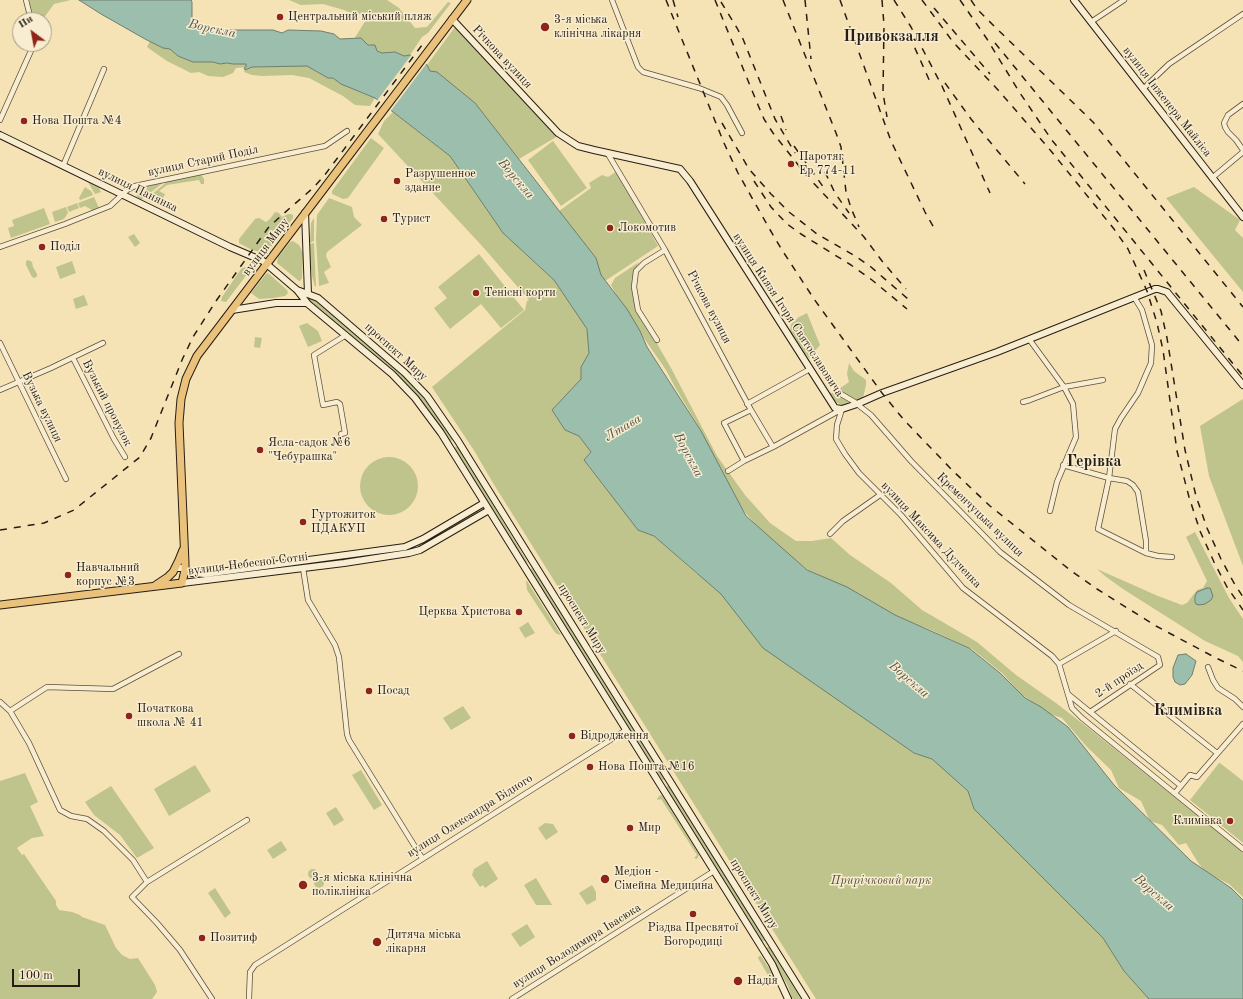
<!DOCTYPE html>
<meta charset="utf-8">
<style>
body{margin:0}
#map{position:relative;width:1243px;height:999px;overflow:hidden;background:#f5e3b6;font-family:"Old Standard TT",serif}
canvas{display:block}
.north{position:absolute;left:12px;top:12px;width:40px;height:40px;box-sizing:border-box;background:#f8edd0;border:1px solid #a59a85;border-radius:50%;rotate:328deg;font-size:11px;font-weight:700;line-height:16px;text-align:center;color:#281d14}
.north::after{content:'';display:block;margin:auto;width:14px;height:18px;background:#8f2418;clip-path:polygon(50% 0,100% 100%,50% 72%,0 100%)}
.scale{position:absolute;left:12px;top:969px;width:68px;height:18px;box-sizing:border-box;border:2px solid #281d14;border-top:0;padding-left:5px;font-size:12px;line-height:14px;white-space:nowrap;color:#281d14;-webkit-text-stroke:3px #f8edd0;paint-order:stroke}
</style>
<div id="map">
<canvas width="1243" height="999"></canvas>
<div class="north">Пн</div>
<div class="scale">100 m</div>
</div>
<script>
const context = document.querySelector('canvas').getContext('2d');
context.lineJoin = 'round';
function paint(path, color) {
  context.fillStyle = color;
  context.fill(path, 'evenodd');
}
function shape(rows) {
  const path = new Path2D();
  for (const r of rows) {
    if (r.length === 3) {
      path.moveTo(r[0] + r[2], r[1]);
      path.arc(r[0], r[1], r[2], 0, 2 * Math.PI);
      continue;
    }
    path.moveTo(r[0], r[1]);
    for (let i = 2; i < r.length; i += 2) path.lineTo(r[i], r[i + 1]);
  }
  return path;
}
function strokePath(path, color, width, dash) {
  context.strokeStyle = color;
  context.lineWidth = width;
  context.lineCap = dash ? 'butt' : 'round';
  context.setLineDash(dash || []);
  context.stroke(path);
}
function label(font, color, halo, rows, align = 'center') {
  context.font = font + ' "Old Standard TT",serif';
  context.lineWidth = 3;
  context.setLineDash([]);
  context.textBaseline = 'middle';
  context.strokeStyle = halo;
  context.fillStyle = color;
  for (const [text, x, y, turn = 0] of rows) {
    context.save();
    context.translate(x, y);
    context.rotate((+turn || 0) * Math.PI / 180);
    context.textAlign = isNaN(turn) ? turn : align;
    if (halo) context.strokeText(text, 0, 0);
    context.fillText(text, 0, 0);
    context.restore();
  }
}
const green = shape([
 [29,0,71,0,54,4,43,19,36,19,33,15],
 [289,0,387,0,399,8,415,28,427,27,448,2,451,3,428,33,422,37,410,55,404,56,395,52,382,53,368,45,361,38,354,39,366,20,370,15,353,14,344,10,323,4,301,5],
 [455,27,530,107,558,136,519,159,475,103,430,71,427,65],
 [150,41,163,48,170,49,178,56,193,62,213,62,220,64,227,63,233,64,240,63,246,64,247,67,236,68,233,73,223,77,208,76,199,72,191,73,167,61,151,50,147,47],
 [295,66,307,66,328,78,333,78,341,84,375,98,370,106,355,105,343,96,309,78,292,75,262,76,252,75,244,72,245,70,252,67],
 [393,112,450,156,503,233,554,280,587,329,589,353,581,367,581,379,552,410,565,430,579,436,591,452,586,458,589,467,638,529,654,536,696,573,711,581,784,661,914,753,932,759,948,772,968,791,973,807,1103,938,1124,971,1149,999,816,999,493,483,475,452,432,387,525,310,527,301,529,300,483,247,378,134,384,121],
 [371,138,384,148,348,198,343,199,332,194,332,191],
 [553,141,587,188,561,206,528,160],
 [617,171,658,246,605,281,600,275,596,258,559,211,591,188,589,183,602,175,608,177],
 [201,174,204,179,204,184,201,184,199,180,167,185,159,191,165,194,160,205,146,199,168,181],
 [88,182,99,188,101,192,95,194],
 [164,182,141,200,137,197,136,192,139,188],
 [85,187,91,191,93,195,80,200,79,198],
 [1194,187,1240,220,1235,230,1243,238,1243,292,1166,198],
 [94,197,99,208,92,210,85,206,80,208,78,203],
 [329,198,352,207,354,217,362,225,327,252,326,256,331,267,324,272,329,283,319,286,316,239,317,215],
 [77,203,79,208,69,212,67,207],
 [66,207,68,213,64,219,55,222,52,212],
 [44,208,50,224,11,238,8,228,14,226,12,220],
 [275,212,279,213,282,217,288,214,291,214,293,215,293,218,271,247,263,252,259,252,250,249,239,243,239,239,255,219,259,218,266,222,270,219],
 [314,218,314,241,310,243,311,223],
 [134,234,140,243,135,247,128,237],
 [293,241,299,245,303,253,302,278,300,281,299,281,277,263,278,257,290,242],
 [314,243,316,286,315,287,312,276,310,262,310,244],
 [479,254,524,310,501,328,481,304,450,329,434,308,447,298,438,287],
 [28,260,32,262,33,267,37,274,37,276,35,278,32,277,26,265,26,261],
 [72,261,76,273,60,279,56,267],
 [639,262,633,273,636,307,671,368,717,456,745,495,770,523,796,541,812,541,831,538,850,555,891,583,922,610,977,642,1016,675,1056,703,1091,730,1243,852,1243,897,1229,884,1205,872,1197,861,1186,843,1179,845,1162,825,1150,821,1141,801,1119,788,1111,770,1086,746,1062,718,1050,714,1022,695,1002,673,972,649,931,630,895,616,856,592,808,570,776,546,748,516,736,501,696,422,675,387,666,370,626,312,611,285,615,278],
 [245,267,249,269,248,273,226,302,221,301,222,297,241,269],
 [268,273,287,290,288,293,285,296,273,298,259,299,251,293,266,274],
 [84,295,88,305,76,309,73,299],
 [309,298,314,299,397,369,426,401,453,440,450,441,419,397,393,370,309,300],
 [807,313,820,345,809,358,804,353,790,331,791,324,799,317],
 [307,323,318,331,322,341,308,347,299,326],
 [255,337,262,338,260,348,254,347],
 [849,363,854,371,866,380,866,385,863,398,855,400,838,392,836,387,839,389,849,382,847,374],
 [827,392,836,394,848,401,848,405,843,406,833,400],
 [1243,399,1243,566,1209,476,1200,426],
 [456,447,458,447,528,563,525,562,454,448],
 [389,486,29],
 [476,510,479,512,479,513,418,548,413,550,356,559,355,558,355,556,403,549],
 [1195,532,1229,598,1243,619,1243,662,1238,656,1205,641,1123,589,1105,576,1097,569,1158,596,1182,605,1187,603,1197,590,1203,588,1207,581,1186,537],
 [345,557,347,558,345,561,211,577,211,575],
 [532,568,629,721,666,780,662,780,530,570],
 [526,581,527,581,561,635,557,634,554,631,527,590],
 [528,622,535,633,525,638,519,628],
 [463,706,471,718,451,730,443,718],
 [1219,763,1220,763,1243,781,1243,843,1190,800],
 [195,765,211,791,169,816,154,789],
 [361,770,382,805,374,810,352,775],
 [25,773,38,802,30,806,44,836,32,838,17,848,22,855,24,854,56,901,56,905,59,910,72,912,80,915,82,917,105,925,116,948,122,955,130,959,138,958,155,985,157,992,152,999,0,999,0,781],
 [669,785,753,920,765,941,762,941,712,861,666,787],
 [111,786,154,848,137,858,120,835,94,815,85,802],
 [662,795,699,855,697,859,694,858,697,855,661,799,658,800,657,799,659,796],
 [336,807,344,820,334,826,326,813],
 [545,823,553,824,558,832,546,840,538,828],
 [281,841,287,850,273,859,267,850],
 [487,861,498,879,485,888,483,885,480,887,472,875,474,869],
 [313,874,5],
 [536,878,552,905,536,905,524,885],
 [319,883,5],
 [592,885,596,892,596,900,587,905,579,893],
 [215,888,231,913,225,918,208,893],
 [527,924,535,937,520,947,511,934],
 [769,947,801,999,792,999,788,986,766,948],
 [759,956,761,956,772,973,777,984,772,982,758,958]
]);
const water = shape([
 [79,0,191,0,192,2,192,22,215,30,273,30,282,33,288,30,321,31,334,34,340,39,361,38,368,45,375,45,377,51,382,53,395,52,404,56,410,55,427,65,430,71,437,72,475,103,596,258,601,275,627,309,640,331,647,347,701,431,746,516,807,570,847,587,895,615,969,648,1000,673,1025,698,1041,707,1068,727,1114,785,1191,861,1231,888,1243,900,1243,999,1149,999,1124,971,1103,938,974,809,968,791,932,759,914,753,763,648,721,594,654,536,638,530,584,460,591,452,579,436,565,430,552,410,581,379,581,367,589,353,587,329,554,280,503,233,450,156,375,98,341,84,333,78,328,78,307,66,252,67,245,70,244,68,246,67,246,64,233,64,227,63,220,64,213,62,193,62,178,56,170,49,163,48,145,39,101,14,79,0],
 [1207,588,1210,588,1213,596,1211,600,1205,604,1199,605,1196,604,1195,602,1195,596,1197,592,1207,588],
 [1186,654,1196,661,1192,675,1185,684,1180,685,1175,682,1173,677,1173,668,1178,655,1186,654]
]);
const pier = shape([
 [412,54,427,63,390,112,376,102]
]);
const street = shape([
 [26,0,31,20],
 [612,0,638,67,643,72,699,88,721,97,727,105,742,133],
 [1091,22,1124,0],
 [1143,89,1169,64,1243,14],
 [1243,104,1228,115,1224,123,1225,127,1228,132,1236,140,1243,150],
 [0,120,34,44],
 [608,154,665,250,751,410,773,447],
 [63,166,104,69],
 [1212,178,1243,152],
 [0,247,65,224,110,206,127,190,135,186,325,146,347,131],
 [1134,297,1142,310,1152,345,1151,363,1138,393,1121,418,1115,429,1109,478,1098,529,1146,553,1158,556,1172,557],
 [1029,339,1064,387,1073,404,1076,437,1057,482,1050,511],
 [657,340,638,310,634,287,636,271,644,263,665,250],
 [0,343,66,479],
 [73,358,114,439,125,457],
 [0,390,51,368,103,343],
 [841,394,858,404],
 [1023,402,1030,400,1064,387,1103,380],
 [747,404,810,369],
 [857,404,871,415,911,461,1000,552,1069,605,1158,657,1160,665,1090,712],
 [842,409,837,425,836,439,845,454,859,473,901,515,963,588,1052,656,1059,664,1072,708,1082,718,1243,849],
 [341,434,345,433,340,404,337,402,323,405,314,355,346,335],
 [744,461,724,423,751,410],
 [1063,465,1109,478,1127,481,1133,485,1138,492,1146,541,1146,553],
 [728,471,744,461,773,447,842,409],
 [830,534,843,521,880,495],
 [303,568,308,600,335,645,339,657,347,734,349,740,422,858],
 [1059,664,1116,631],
 [1208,667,1213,680,1218,688,1235,699,1243,707],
 [1130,684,1217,753],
 [1068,694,1181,786],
 [0,702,10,711,29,743,60,810,71,816,87,819,104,831,133,860,147,882],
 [10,711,47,687,113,689,179,654],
 [1175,793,1190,775,1197,777,1243,724],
 [212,999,180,950,157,923,132,897,147,882,247,820],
 [249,999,250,972,255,965,626,730],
 [512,999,714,871]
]);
const secondary = shape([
 [1074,0,1243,217],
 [452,19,558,133,578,146,594,150,680,169,690,181,835,408,842,409,857,404,882,393,997,352,1155,289,1158,289,1167,292,1243,385],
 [0,135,230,247,263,261,297,290,308,304,392,374,415,398,441,433,772,964,788,999],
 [305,213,308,294],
 [297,290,318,298,405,373,427,396,458,441,533,562,806,999],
 [232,310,276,303,306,303],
 [176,568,182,568,192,573,205,574,405,547,423,539,484,503],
 [182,583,344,563,409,553,420,550,489,510]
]);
const primary = shape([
 [156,585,168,577,173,572,179,560,183,550],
 [0,605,182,583,185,570,185,563,179,423,181,399,186,379,197,356,467,0]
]);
const rail = shape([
 [666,0,724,143,738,173,769,228,782,250,814,299,882,393,904,420,953,471,990,506,1070,570,1097,589,1156,626,1216,658,1243,671],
 [673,0,678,17],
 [715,0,758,105,764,119,773,133,806,175,864,237,882,261,906,289],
 [783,0,836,133,841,147,846,192,851,208,859,227],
 [805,0,811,59],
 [840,0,891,141,925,212,934,228],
 [882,0,884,25,883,93,887,117],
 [894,0,911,27,942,86,990,193],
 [922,0,953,42,999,91,1051,151,1114,229,1128,249,1147,291,1157,323,1163,350,1177,451,1189,497,1200,531,1214,562,1227,587,1243,610],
 [960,0,987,39,1018,90,1051,139,1243,376],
 [971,0,977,9,993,25,1093,122,1243,307],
 [721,2,737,28,743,39,775,119,795,153],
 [934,8,990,74],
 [909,35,931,84],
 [995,43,1243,346],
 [945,83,971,119,1025,184],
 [781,116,786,130],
 [722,123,749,169,771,194,789,212,817,234,855,256,871,267,908,299],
 [794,146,824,188],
 [825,172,835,193,849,213],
 [754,181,771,207,787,224,801,234,851,265,872,280,907,309],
 [1144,270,1161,311,1167,338,1185,450,1196,496,1207,528,1221,559,1234,583,1243,597],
 [0,530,44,523,74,510,140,457,151,438,182,360,193,337,216,301,268,228,282,215,313,188,324,176,425,41]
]);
const markers = [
 [280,17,4,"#8f2418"],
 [545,27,5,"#8f2418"],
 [24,121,4,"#8f2418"],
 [791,164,4,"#8f2418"],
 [397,181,4,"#8f2418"],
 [384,219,4,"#8f2418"],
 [610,228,4,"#8f2418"],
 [42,247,4,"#8f2418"],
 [476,293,4,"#8f2418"],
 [260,450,4,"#8f2418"],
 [303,522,4,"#8f2418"],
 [68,575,4,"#8f2418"],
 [519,612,4,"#8f2418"],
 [369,691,4,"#8f2418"],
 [129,716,4,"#8f2418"],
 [572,736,4,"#8f2418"],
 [590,767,4,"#8f2418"],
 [1230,821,4,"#8f2418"],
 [630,828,4,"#8f2418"],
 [605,879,5,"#8f2418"],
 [303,885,5,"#8f2418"],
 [693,914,4,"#8f2418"],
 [202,938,4,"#8f2418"],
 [377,942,5,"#8f2418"],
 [738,981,5,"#8f2418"]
];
const poiNames = [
 ["Центральний міський пляж",288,17],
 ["3-я міська",554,20],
 ["клінічна лікарня",554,34],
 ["Нова Пошта №4",32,121],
 ["Паротяг",799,157],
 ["Ер 774-11",799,171],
 ["Разрушенное",405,174],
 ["здание",405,188],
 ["Турист",392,219],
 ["Локомотив",618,228],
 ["Поділ",50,247],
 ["Тенісні корти",484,293],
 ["Ясла-садок №6",268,443],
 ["\"Чебурашка\"",268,457],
 ["Гуртожиток",311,515],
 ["ПДАКУП",311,529],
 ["Навчальний",76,568],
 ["корпус №3",76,582],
 ["Церква Христова",511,612,"right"],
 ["Посад",377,691],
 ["Початкова",137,709],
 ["школа № 41",137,723],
 ["Відродження",580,736],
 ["Нова Пошта №16",598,767],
 ["Климівка",1222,821,"right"],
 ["Мир",638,828],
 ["Медіон -",614,872],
 ["Сімейна Медицина",614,886],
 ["3-я міська клінічна",312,878],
 ["поліклініка",312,892],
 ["Різдва Пресвятої",693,928,"center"],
 ["Богородиці",693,942,"center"],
 ["Дитяча міська",386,935],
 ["лікарня",386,949],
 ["Позитиф",210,938],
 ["Надія",747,981]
];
const streetNames = [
 ["Річкова вулиця",502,57,47],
 ["вулиця Інженера Майліса",1167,102,52],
 ["вулиця Старий Поділ",203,161,-12],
 ["вулиця Панянка",138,190,26],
 ["вулиця Миру",266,247,-53],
 ["Річкова вулиця",709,307,62],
 ["вулиця Князя Ігоря Святославовича",788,315,57],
 ["проспект Миру",396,352,42],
 ["Вузький провулок",107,403,63],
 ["Вузька вулиця",42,407,64],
 ["Кременчуцька вулиця",980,515,44],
 ["вулиця Максима Дудченка",931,535,47],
 ["вулиця Небесної Сотні",248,564,-7],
 ["проспект Миру",582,619,58],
 ["2-й проїзд",1119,680,-34],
 ["вулиця Олександра Бідного",470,816,-32],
 ["проспект Миру",754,894,58],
 ["вулиця Володимира Івасюка",577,946,-32]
];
const parkNames = [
 ["Прирічковий парк",881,881]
];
const waterNames = [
 ["Ворскла",212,29,12],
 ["Ворскла",516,179,50],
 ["Лтава",623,428,-31],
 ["Ворскла",688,455,62],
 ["Ворскла",909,680,41],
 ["Ворскла",1154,893,41]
];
const districtNames = [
 ["Привокзалля",891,37],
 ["Герівка",1094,462],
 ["Климівка",1188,711]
];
paint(green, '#bfc38c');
paint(water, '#9cbeac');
strokePath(water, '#6e7e6f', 1);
paint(pier, '#f5e3b6');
strokePath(street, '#5b4e3c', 6);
strokePath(secondary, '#281d14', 8);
strokePath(primary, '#281d14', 9);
strokePath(street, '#f8edd0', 4.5);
strokePath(secondary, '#f8edd0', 6);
strokePath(primary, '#eac27b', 7);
strokePath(rail, '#281d14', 1.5, [7, 7]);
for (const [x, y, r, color] of markers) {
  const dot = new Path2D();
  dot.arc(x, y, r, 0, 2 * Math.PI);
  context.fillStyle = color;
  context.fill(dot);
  strokePath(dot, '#f8edd0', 1.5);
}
label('12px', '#281d14', '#f8edd0', poiNames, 'left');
label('12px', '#281d14', '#f8edd0', streetNames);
label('italic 12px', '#554f38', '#f8edd0', parkNames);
label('italic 13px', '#515549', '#f8edd0', waterNames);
label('bold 16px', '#281d14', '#f8edd0', districtNames);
</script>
